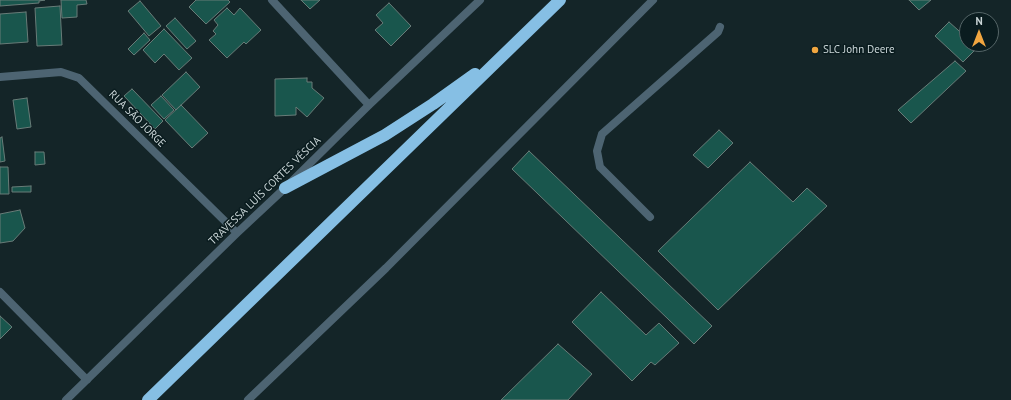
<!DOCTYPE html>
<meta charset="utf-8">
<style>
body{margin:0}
#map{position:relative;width:1011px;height:400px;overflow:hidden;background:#142528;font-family:"PT Sans",sans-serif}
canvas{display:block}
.north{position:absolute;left:959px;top:12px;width:40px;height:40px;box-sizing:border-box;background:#0a1c1f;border:1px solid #566668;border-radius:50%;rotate:0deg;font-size:11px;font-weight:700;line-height:16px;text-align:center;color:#c9d4d6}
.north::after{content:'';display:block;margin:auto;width:14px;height:18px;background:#f1a640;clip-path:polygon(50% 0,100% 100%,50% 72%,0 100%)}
</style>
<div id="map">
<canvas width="1011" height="400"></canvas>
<div class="north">N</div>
</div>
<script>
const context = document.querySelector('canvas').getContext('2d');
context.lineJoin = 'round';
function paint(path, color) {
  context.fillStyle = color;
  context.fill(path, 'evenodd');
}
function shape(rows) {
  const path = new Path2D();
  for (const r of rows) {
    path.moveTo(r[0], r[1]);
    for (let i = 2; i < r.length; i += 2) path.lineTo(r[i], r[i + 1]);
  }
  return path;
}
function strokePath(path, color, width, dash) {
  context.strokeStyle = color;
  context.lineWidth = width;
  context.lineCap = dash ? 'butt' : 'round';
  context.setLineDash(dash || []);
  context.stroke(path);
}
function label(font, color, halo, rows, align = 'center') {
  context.font = font + ' "PT Sans",sans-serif';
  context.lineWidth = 3;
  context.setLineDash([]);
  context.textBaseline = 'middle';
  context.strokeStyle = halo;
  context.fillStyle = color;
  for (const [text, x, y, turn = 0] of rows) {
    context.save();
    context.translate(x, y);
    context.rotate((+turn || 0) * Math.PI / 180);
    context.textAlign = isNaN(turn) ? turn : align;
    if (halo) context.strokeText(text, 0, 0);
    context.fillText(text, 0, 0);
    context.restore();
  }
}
const building = shape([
 [0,0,45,0,39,1,39,3,0,6,0,0],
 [61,0,86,0,87,4,77,5,77,17,62,18,61,0],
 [196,0,228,0,230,2,206,24,189,7,196,0],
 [301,0,320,0,310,9,301,0],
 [909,0,931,0,919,10,909,0],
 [140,1,161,26,149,36,128,11,140,1],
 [389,3,411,26,391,46,375,30,383,23,376,15,389,3],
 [60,6,62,45,37,46,35,8,60,6],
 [227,8,234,15,240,8,261,30,246,44,244,42,227,58,209,40,216,34,213,31,218,25,214,20,227,8],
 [26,12,28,42,0,44,0,14,26,12],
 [175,18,196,41,187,49,166,26,175,18],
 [949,22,967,38,967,44,973,44,977,48,963,62,935,36,949,22],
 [164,29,192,58,179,70,164,54,155,63,143,50,164,29],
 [144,33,150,40,134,55,128,49,144,33],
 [955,61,966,71,911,123,898,110,955,61],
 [186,72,200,87,176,110,162,95,186,72],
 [307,78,307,82,312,82,312,88,324,98,307,117,296,107,296,115,275,116,275,79,307,78],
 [132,89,163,121,155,129,124,96,132,89],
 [161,96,174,110,164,119,151,105,161,96],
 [27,98,31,127,17,129,13,100,27,98],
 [181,105,208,133,192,148,165,120,181,105],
 [719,130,733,143,708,168,693,155,719,130],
 [2,137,5,161,0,162,0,138,2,137],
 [529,151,712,326,694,344,512,169,529,151],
 [35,152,44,152,45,164,35,165,35,152],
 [750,162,793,202,807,188,827,206,718,310,658,251,750,162],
 [0,167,8,167,9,194,0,194,0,167],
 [31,186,31,192,12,192,12,187,31,186],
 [20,210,25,228,13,241,0,243,0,214,20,210],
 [601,292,646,335,659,323,679,343,655,365,651,362,632,381,572,322,601,292],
 [0,316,12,327,0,339,0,316],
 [558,344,592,374,568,400,501,400,558,344]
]);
const lane = shape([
 [650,217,600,167,597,151,602,134,718,32,720,27]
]);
const street = shape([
 [272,0,369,105],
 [0,77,61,72,79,78,237,233],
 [0,292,87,380],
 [66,400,237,233,285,188,369,105,480,0],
 [248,400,386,268,653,0]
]);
const highway = shape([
 [285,188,385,135,433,104,475,74],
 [148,400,560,0]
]);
const markers = [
 [815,50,4,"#f1a640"]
];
const poiNames = [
 ["SLC John Deere",823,50]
];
const streetNames = [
 ["RUA SÃO JORGE",137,119,45],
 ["TRAVESSA LUÍS CORTES VÉSCIA",265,191,-44]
];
paint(building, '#19564d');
strokePath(building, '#687c78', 1);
strokePath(lane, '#4d6472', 8);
strokePath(street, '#4d6472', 8);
strokePath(highway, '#86bfe4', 12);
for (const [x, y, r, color] of markers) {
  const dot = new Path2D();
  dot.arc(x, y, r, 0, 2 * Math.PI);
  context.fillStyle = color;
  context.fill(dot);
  strokePath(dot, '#0a1c1f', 1.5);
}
label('11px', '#c9d4d6', '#0a1c1f', poiNames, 'left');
label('11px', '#c9d4d6', '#0a1c1f', streetNames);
</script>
